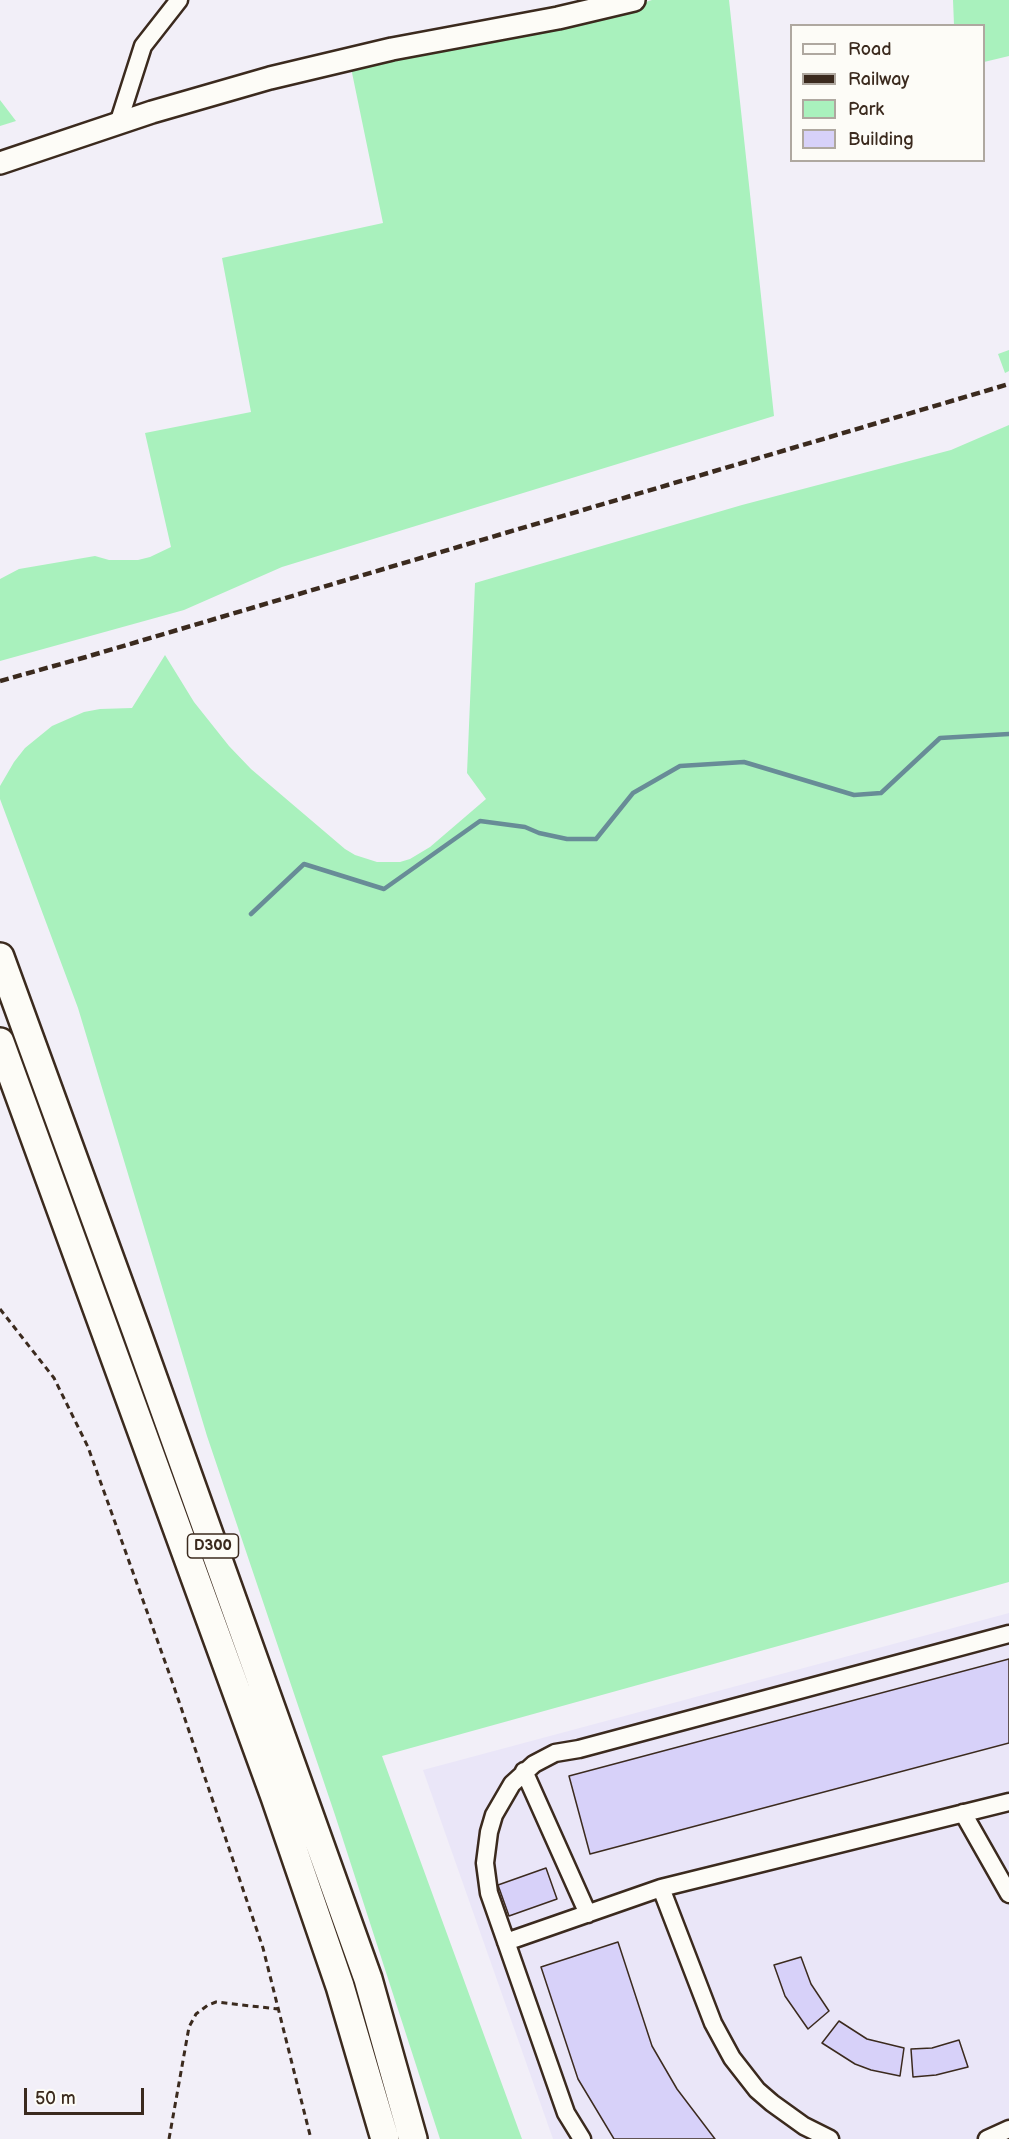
<!DOCTYPE html>
<style>
body{margin:0}
#map{position:relative;width:1009px;height:2139px;overflow:hidden;background:#f2eff8;font-family:"Balsamiq Sans",sans-serif}
canvas{display:block}
.legend{position:absolute;left:790px;top:24px;width:195px;height:138px;box-sizing:border-box;background:#fdfcf7;border:2px solid #afa8a0;margin:0;padding:8px 10px;list-style:none;font-size:18px;color:#3b2a1e}
.legend li{display:flex;align-items:center;gap:12px;height:30px}
.legend b{width:30px;border:2px solid #afa8a0}
.scale{position:absolute;left:24px;top:2088px;width:120px;height:27px;box-sizing:border-box;border:3px solid #3b2a1e;border-top:0;padding-left:8px;font-size:18px;line-height:21px;white-space:nowrap;color:#3b2a1e;-webkit-text-stroke:4px #fdfcf7;paint-order:stroke}
</style>
<div id="map">
<canvas width="1009" height="2139"></canvas>
<ul class="legend">
<li><b style="height:8px;background:#fdfcf7"></b>Road</li>
<li><b style="height:8px;background:#3b2a1e"></b>Railway</li>
<li><b style="height:16px;background:#a9f1bd"></b>Park</li>
<li><b style="height:16px;background:#d7d1f9"></b>Building</li>
</ul>
<div class="scale">50 m</div>
</div>
<script>
const context = document.querySelector('canvas').getContext('2d');
context.lineJoin = 'round';
function paint(path, color) {
  context.fillStyle = color;
  context.fill(path, 'evenodd');
}
function shape(rows) {
  const path = new Path2D();
  for (const r of rows) {
    path.moveTo(r[0], r[1]);
    for (let i = 2; i < r.length; i += 2) path.lineTo(r[i], r[i + 1]);
  }
  return path;
}
function strokePath(path, color, width, dash) {
  context.strokeStyle = color;
  context.lineWidth = width;
  context.lineCap = dash ? 'butt' : 'round';
  context.setLineDash(dash || []);
  context.stroke(path);
}
function label(font, color, halo, rows, align = 'center') {
  context.font = font + ' "Balsamiq Sans",sans-serif';
  context.lineWidth = 5;
  context.setLineDash([]);
  context.textBaseline = 'middle';
  context.strokeStyle = halo;
  context.fillStyle = color;
  for (const [text, x, y, turn = 0] of rows) {
    context.save();
    context.translate(x, y);
    context.rotate((+turn || 0) * Math.PI / 180);
    context.textAlign = isNaN(turn) ? turn : align;
    if (halo) context.strokeText(text, 0, 0);
    context.fillText(text, 0, 0);
    context.restore();
  }
}
const built = shape([
 [1009,1613,1009,2139,553,2139,423,1770]
]);
const green = shape([
 [652,0,729,0,774,416,282,567,184,610,0,661,0,579,19,569,95,556,109,560,138,560,150,557,171,547,145,433,251,412,222,258,383,223,350,63,633,6],
 [953,0,1009,0,1009,56,984,62,984,26,954,25],
 [0,100,16,121,0,126],
 [1009,350,1009,371,1005,373,998,354],
 [1009,425,1009,1582,382,1756,522,2139,440,2139,335,1815,207,1436,78,1008,0,799,0,786,14,762,25,748,52,726,84,712,100,709,132,708,165,655,194,702,229,746,251,769,345,849,355,855,377,862,400,862,410,859,430,847,486,799,467,773,475,583,742,505,951,450]
]);
const stream = shape([
 [251,914,304,864,384,889,480,821,525,827,539,833,567,839,596,839,633,793,680,766,744,762,854,795,881,793,940,738,1009,734]
]);
const building = shape([
 [1009,1659,1009,1743,590,1854,569,1776,1009,1659],
 [546,1868,557,1899,509,1916,498,1885,546,1868],
 [618,1942,652,2046,677,2089,715,2139,614,2139,578,2079,541,1967,618,1942],
 [801,1957,811,1984,829,2011,808,2029,785,1996,774,1965,801,1957],
 [839,2021,867,2039,904,2048,900,2076,871,2070,855,2064,822,2043,839,2021],
 [959,2040,968,2067,936,2075,913,2077,911,2049,932,2048,959,2040]
]);
const path = shape([
 [0,1309,54,1378,88,1447,173,1684,263,1948,311,2139],
 [169,2139,189,2027,196,2014,208,2005,216,2002,278,2009]
]);
const minor = shape([
 [118,124,143,46,179,0],
 [524,1771,588,1914],
 [963,1813,1009,1894],
 [661,1888,713,2023,732,2058,757,2090,772,2103,804,2126,830,2139],
 [506,1942,661,1888,1009,1802],
 [582,2139,566,2113,489,1893,485,1863,489,1832,494,1815,512,1784,534,1764,555,1753,579,1749,1009,1634],
 [987,2139,1009,2129]
]);
const tertiary = shape([
 [0,163,152,112,270,78,392,49,558,18,634,0]
]);
const trunk = shape([
 [0,957,137,1333,368,1979,413,2139],
 [0,1042,275,1797,340,1986,385,2139]
]);
const rail = shape([
 [0,681,86,657,1009,384]
]);
const shields = [
 [213,1546,51]
];
const shieldNames = [
 ["D300",213,1546]
];
paint(built, '#eae6f8');
paint(green, '#a9f1bd');
strokePath(stream, '#688c97', 4.5);
paint(building, '#d7d1f9');
strokePath(building, '#3b2a1e', 1.5);
strokePath(minor, '#3b2a1e', 21);
strokePath(tertiary, '#3b2a1e', 26);
strokePath(trunk, '#3b2a1e', 32);
strokePath(path, '#3b2a1e', 3, [6, 4.5]);
strokePath(minor, '#fdfcf7', 16);
strokePath(tertiary, '#fdfcf7', 21);
strokePath(trunk, '#fdfcf7', 27);
strokePath(rail, '#3b2a1e', 4.5, [9, 4.5]);
for (const [x, y, w] of shields) {
  const box = new Path2D();
  box.roundRect(x - w / 2, y - 12, w, 24, 4.5);
  context.fillStyle = '#fdfcf7';
  context.fill(box);
  strokePath(box, '#3b2a1e', 1.5);
}
label('bold 15px', '#3b2a1e', null, shieldNames);
</script>
